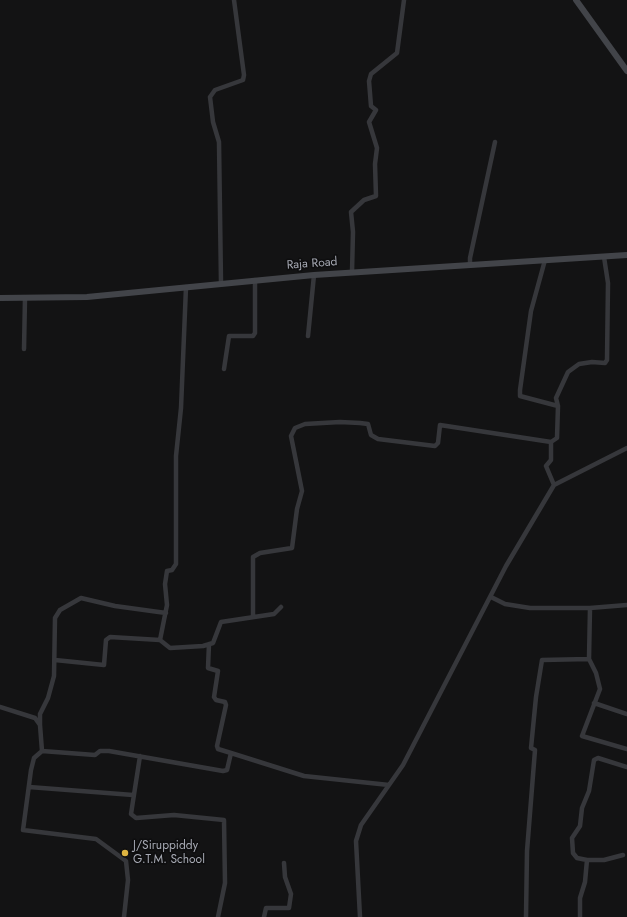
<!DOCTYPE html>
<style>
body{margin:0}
canvas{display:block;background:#131314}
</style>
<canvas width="627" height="917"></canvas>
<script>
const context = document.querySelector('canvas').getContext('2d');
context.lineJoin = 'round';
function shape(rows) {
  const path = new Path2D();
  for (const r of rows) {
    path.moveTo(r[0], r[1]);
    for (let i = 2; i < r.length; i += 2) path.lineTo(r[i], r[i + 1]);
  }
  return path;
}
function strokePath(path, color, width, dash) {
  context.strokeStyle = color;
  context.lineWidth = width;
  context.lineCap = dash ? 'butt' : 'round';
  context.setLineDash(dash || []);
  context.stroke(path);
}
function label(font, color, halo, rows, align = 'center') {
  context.font = font + ' Jost,sans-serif';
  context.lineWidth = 3.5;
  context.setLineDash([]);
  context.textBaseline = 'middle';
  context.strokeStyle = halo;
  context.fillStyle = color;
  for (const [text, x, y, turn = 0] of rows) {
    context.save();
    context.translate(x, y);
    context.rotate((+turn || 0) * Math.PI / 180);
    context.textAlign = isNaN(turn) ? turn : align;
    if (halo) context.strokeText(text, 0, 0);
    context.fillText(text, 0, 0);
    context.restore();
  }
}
const street = shape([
 [545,260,531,311,520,390,520,396,558,406],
 [470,264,470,258,495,142],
 [352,272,353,232,351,212,364,200,376,196,375,164,377,148,369,122,376,110,371,106,369,81,371,74,397,53,404,0],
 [221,283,219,142,213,122,210,97,215,90,243,80,244,75,234,0],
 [186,287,181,408,176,456,176,564,172,570,167,571,165,584,167,605,160,640,170,648,203,646,213,643,221,622,274,614,281,607],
 [308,336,314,275],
 [24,349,25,298],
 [224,369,229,336,253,336,255,333,255,280],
 [554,485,546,466,551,460,551,442,557,438,558,406,556,398,568,372,579,364,592,362,605,363,607,360,608,283,604,257],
 [491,597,505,604,530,608,590,608,627,605],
 [590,608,589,659,596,673,600,689,582,736,627,749],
 [253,617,253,557,260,553,292,548,297,509,302,491,291,436,295,428,305,424,340,422,360,423,368,424,371,435,378,439,435,446,438,443,440,425,551,442],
 [209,644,208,668,218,671,214,697,216,700,225,702,226,705,217,746,218,749,231,753],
 [55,660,104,665,106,640,110,637,160,640],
 [594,703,627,714],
 [0,707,35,718,40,725,42,751,34,758,31,770,23,830,96,839,126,861,128,880,124,917],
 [40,725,40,714,48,698,54,676,55,618,60,610,81,598,115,606,166,613],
 [42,751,95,755,100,751,109,751,223,771,227,770,231,753,304,776,389,785],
 [140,756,131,814,136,818,174,815,224,820,225,883,218,917],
 [29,787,133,795],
 [587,860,604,860,623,855],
 [264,917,266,908,289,908,291,894,285,877,284,863],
 [360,917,356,841,361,825,403,765,506,566,554,485,627,448],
 [526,917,527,851,535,750,531,748,536,697,542,660,589,659],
 [580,917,580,898,585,882,587,860,577,858,573,853,572,838,580,826,582,808,589,791,594,760,598,758,627,767]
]);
const secondary = shape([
 [576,0,627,71],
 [0,298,87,297,314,275,627,255]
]);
const markers = [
 [125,853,4,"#deb441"]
];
const streetNames = [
 ["Raja Road",312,264,-4]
];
const poiNames = [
 ["J/Siruppiddy",133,846],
 ["G.T.M. School",133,860]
];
strokePath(street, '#36373b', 4.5);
strokePath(secondary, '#424449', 6);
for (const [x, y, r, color] of markers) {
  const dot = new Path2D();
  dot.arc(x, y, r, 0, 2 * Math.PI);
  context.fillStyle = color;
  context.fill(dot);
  strokePath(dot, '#0e0e0f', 1.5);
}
label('12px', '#a6a9b3', '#0e0e0f', streetNames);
label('12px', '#a6a9b3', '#0e0e0f', poiNames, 'left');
</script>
